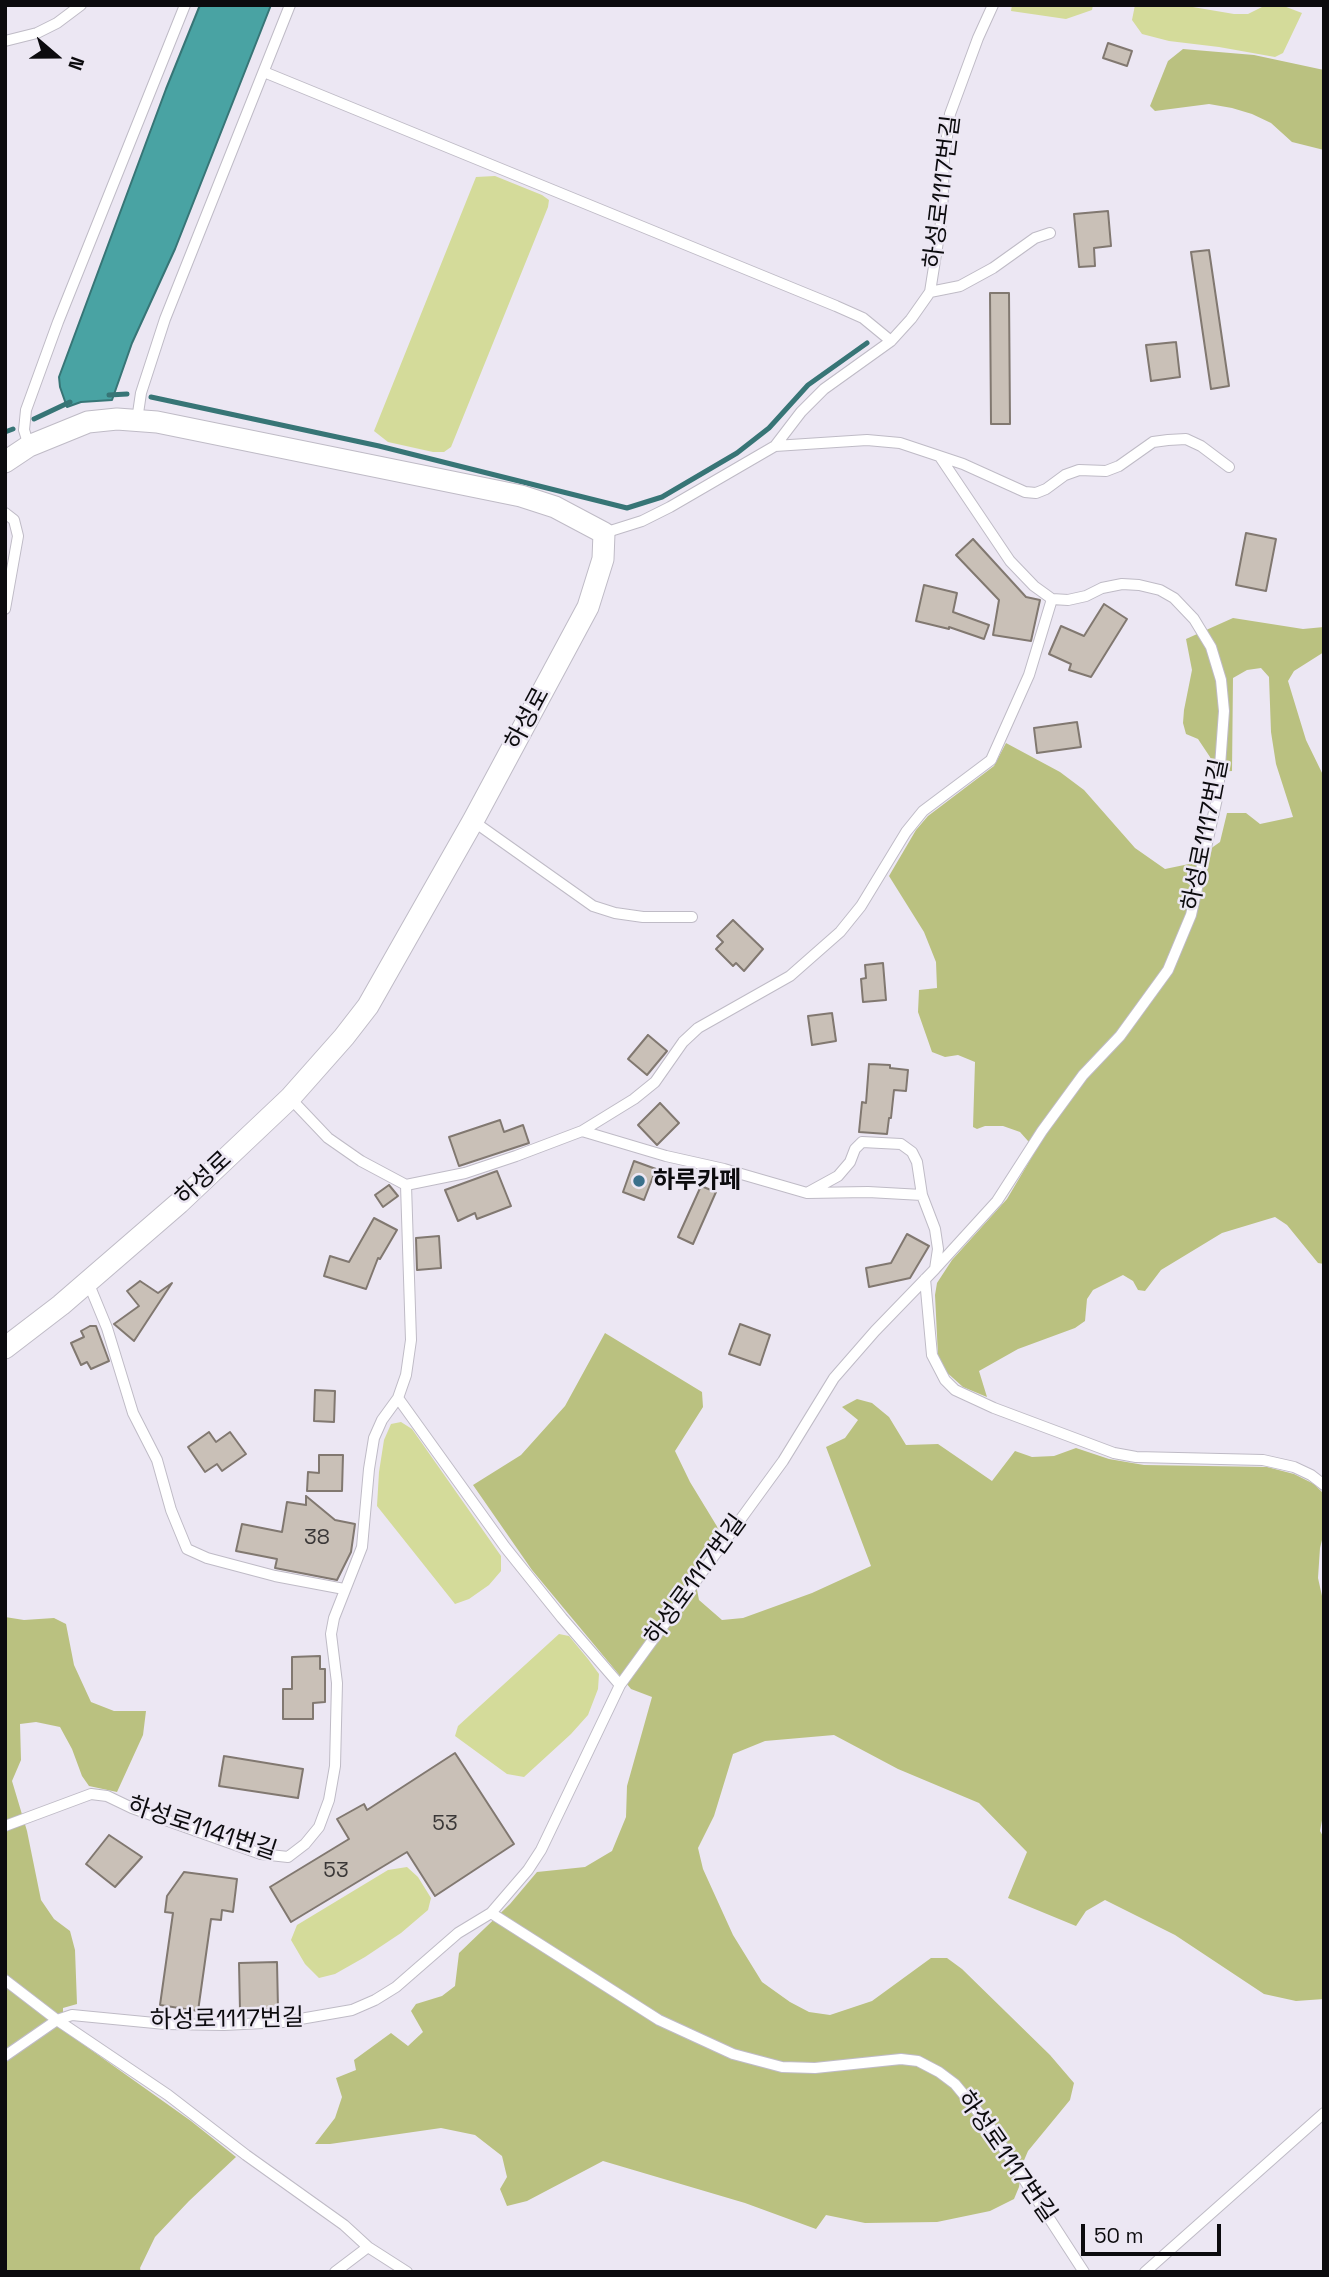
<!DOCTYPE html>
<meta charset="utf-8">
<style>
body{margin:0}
#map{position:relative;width:1329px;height:2277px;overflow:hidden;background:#ece7f3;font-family:"Space Grotesk",sans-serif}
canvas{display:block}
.frame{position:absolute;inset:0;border:7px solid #0c0b0e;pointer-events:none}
.north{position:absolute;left:21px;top:21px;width:70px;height:70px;-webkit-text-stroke:5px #ece7f3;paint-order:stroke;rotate:110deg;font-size:19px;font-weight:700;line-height:28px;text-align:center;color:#0c0b0e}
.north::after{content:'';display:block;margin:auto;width:24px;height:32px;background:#0c0b0e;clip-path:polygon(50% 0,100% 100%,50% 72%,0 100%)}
.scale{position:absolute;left:1081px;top:2224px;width:140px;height:32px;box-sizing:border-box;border:4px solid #0c0b0e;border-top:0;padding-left:9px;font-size:21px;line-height:24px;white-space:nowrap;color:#0c0b0e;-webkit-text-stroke:5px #ece7f3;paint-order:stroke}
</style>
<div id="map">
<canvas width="1329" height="2277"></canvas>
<div class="frame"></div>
<div class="north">N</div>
<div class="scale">50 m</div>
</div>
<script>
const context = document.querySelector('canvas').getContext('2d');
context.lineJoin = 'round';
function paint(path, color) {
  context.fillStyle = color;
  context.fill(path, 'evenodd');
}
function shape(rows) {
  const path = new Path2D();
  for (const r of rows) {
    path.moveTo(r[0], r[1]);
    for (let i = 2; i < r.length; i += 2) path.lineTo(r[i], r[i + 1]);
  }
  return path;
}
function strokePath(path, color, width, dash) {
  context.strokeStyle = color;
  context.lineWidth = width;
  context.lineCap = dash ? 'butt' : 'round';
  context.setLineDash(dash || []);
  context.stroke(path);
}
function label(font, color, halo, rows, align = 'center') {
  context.font = font + ' "Space Grotesk","Noto Sans KR",sans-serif';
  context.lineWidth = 5;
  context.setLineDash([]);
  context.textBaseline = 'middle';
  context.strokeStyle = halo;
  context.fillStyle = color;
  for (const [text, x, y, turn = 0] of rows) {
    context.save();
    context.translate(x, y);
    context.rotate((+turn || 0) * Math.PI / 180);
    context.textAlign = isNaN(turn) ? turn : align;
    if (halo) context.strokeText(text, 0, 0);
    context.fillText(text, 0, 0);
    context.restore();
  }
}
const green = shape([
 [1012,5,1093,5,1092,10,1066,19,1011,11],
 [1135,5,1181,5,1234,14,1248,14,1266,5,1281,5,1302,13,1283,53,1275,57,1219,47,1169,41,1142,34,1132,20],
 [495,176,542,195,549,200,548,207,451,447,444,452,433,452,388,442,374,431,476,177],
 [401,1422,412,1429,501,1556,501,1571,489,1585,469,1599,455,1604,377,1506,379,1472,384,1440,391,1424],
 [559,1634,569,1636,588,1659,599,1674,598,1689,588,1715,571,1734,524,1777,507,1774,455,1736,458,1726],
 [407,1867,418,1877,431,1898,428,1910,401,1933,365,1957,335,1974,319,1978,305,1964,291,1940,297,1925,388,1870]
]);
const forest = shape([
 [1183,49,1254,55,1324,70,1324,150,1292,142,1271,123,1252,114,1232,108,1209,104,1155,111,1150,106,1168,61],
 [1233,618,1303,629,1324,627,1324,652,1294,671,1288,681,1306,740,1324,777,1324,1264,1318,1263,1287,1225,1275,1217,1222,1233,1161,1270,1145,1291,1138,1290,1133,1281,1123,1275,1093,1290,1087,1299,1085,1321,1075,1328,1018,1349,979,1371,987,1397,963,1387,943,1369,938,1356,935,1295,937,1283,952,1260,1007,1199,1036,1150,1020,1132,1003,1126,985,1126,977,1129,973,1127,975,1062,958,1055,945,1057,932,1052,918,1012,919,990,937,988,936,962,924,932,889,876,916,830,928,816,994,766,1006,743,1060,772,1084,790,1135,848,1165,869,1189,864,1220,842,1227,813,1246,813,1260,824,1293,817,1276,764,1271,732,1269,677,1261,668,1247,670,1233,678,1232,771,1216,772,1210,757,1198,739,1186,734,1183,723,1184,710,1192,670,1186,639],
 [605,1333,702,1392,703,1407,675,1451,690,1482,721,1533,694,1574,699,1600,722,1620,743,1618,812,1593,871,1566,826,1447,845,1438,858,1420,842,1407,857,1399,872,1403,889,1417,906,1445,938,1444,992,1481,1015,1451,1032,1457,1054,1456,1076,1448,1109,1459,1144,1465,1267,1467,1294,1474,1314,1484,1324,1494,1324,1532,1320,1548,1318,1578,1324,1605,1324,1810,1320,1831,1324,1838,1324,1999,1296,2001,1264,1994,1175,1935,1105,1900,1086,1911,1076,1926,1008,1898,1027,1852,979,1803,898,1769,834,1735,765,1741,733,1754,714,1816,698,1848,703,1869,733,1935,762,1982,790,2002,809,2012,830,2015,872,2001,931,1958,947,1958,962,1969,1050,2055,1074,2083,1070,2100,1028,2151,1022,2165,1019,2187,1014,2199,990,2211,937,2222,865,2223,826,2215,816,2229,745,2203,603,2161,527,2201,507,2206,500,2189,507,2177,502,2156,475,2135,441,2128,330,2144,315,2144,335,2118,342,2097,336,2078,356,2070,354,2060,391,2033,408,2046,423,2032,411,2011,416,2004,442,1996,455,1986,459,1953,510,1904,537,1872,585,1867,612,1851,626,1817,627,1786,652,1697,631,1689,532,1570,473,1485,521,1455,565,1406],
 [5,1617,24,1620,54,1618,66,1624,74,1665,91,1702,114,1711,146,1711,143,1735,117,1792,89,1786,82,1776,72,1749,60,1727,36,1722,20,1724,21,1760,12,1781,27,1831,41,1900,54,1919,70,1931,75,1950,77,2004,63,2008,63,2030,191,2121,236,2157,189,2201,155,2237,140,2268,141,2272,5,2272]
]);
const water = shape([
 [200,5,271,5,175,249,132,343,112,400,81,402,67,407,60,387,59,377,166,89,200,5]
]);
const stream = shape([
 [109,395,127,394],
 [151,397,379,446,627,508,662,497,737,453,769,428,808,385,867,343],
 [34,419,70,402],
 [5,432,13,429]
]);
const building = shape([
 [1108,43,1132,51,1127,66,1103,58,1108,43],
 [1108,211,1111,246,1094,248,1095,266,1079,267,1074,214,1108,211],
 [1209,250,1229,386,1211,389,1191,252,1209,250],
 [990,293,1009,293,1010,424,991,424,990,293],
 [1176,342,1180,377,1151,381,1146,345,1176,342],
 [1246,533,1276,539,1266,591,1236,585,1246,533],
 [973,539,1026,597,1040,600,1031,641,993,635,999,600,956,555,973,539],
 [924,585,957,593,953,612,989,625,984,639,949,627,949,629,916,621,924,585],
 [1104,604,1127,619,1091,677,1069,670,1071,664,1049,654,1061,626,1084,636,1104,604],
 [1077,722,1081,747,1037,753,1034,728,1077,722],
 [733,920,763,949,744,971,736,963,733,966,716,949,723,942,717,936,733,920],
 [883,963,886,1000,863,1002,861,979,866,978,865,965,883,963],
 [832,1013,836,1041,812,1045,808,1016,832,1013],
 [648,1035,667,1051,647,1075,628,1059,648,1035],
 [869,1064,890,1065,890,1068,908,1070,906,1091,894,1090,891,1118,889,1118,887,1134,859,1132,862,1102,866,1103,869,1064],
 [660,1103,679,1123,657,1145,638,1125,660,1103],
 [500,1120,504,1132,523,1125,529,1143,459,1166,449,1137,500,1120],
 [634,1161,656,1169,644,1200,623,1192,634,1161],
 [497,1171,511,1206,477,1219,475,1213,458,1221,445,1190,497,1171],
 [389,1185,398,1196,383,1207,375,1195,389,1185],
 [701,1186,716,1192,693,1244,678,1237,701,1186],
 [374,1218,397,1230,380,1259,378,1258,366,1289,324,1276,330,1256,349,1262,374,1218],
 [907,1234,929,1246,910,1278,869,1287,866,1268,891,1263,907,1234],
 [439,1236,441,1268,417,1270,416,1238,439,1236],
 [140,1281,158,1293,172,1283,134,1341,114,1324,139,1306,127,1291,140,1281],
 [740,1324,770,1335,760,1365,729,1354,740,1324],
 [90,1326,96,1326,109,1361,91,1369,87,1362,81,1365,71,1343,84,1337,81,1331,90,1326],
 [315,1390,335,1391,334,1422,314,1421,315,1390],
 [209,1432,216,1442,230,1432,246,1454,222,1471,217,1464,205,1472,188,1447,209,1432],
 [319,1455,343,1455,342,1491,307,1491,308,1472,319,1473,319,1455],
 [306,1496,335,1520,355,1524,351,1552,337,1580,275,1568,277,1559,236,1551,242,1524,282,1532,287,1502,306,1505,306,1496],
 [320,1656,320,1669,325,1669,325,1702,313,1703,313,1719,283,1719,283,1689,292,1689,292,1657,320,1656],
 [455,1753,514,1844,435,1896,407,1852,291,1922,270,1887,349,1839,337,1819,364,1804,367,1810,455,1753],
 [224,1756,303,1769,298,1798,219,1786,224,1756],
 [109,1835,142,1857,115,1887,86,1864,109,1835],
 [184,1872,237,1879,233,1912,222,1910,221,1920,211,1919,198,2011,160,2005,173,1913,165,1912,167,1896,184,1872],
 [277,1962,278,2009,240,2010,239,1963,277,1962]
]);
const lane = shape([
 [5,41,37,33,57,23,81,5],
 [264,72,836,306,863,318,891,341],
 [930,292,960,286,993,268,1035,238,1050,233],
 [137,420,141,393,165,319,290,5],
 [29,446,24,430,26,410,58,322,185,5],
 [775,446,867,440,900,443,963,464,1025,492,1036,493,1046,489,1065,475,1079,470,1106,471,1119,466,1153,442,1168,440,1186,439,1201,446,1229,467],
 [5,513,14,520,18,536,5,609],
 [604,533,642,521,670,507,775,446,801,412,824,389,891,341,911,319,930,292,942,216,944,159,950,114,978,38,993,5],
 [473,821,593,906,615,913,643,917,692,917],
 [290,1098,328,1138,361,1161,406,1185,465,1173,516,1156,582,1131,634,1099,655,1082,683,1042,698,1028,790,976,840,932,861,906,906,832,923,811,991,760,1029,675,1052,599],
 [582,1131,666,1156,724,1169,807,1193,838,1176,850,1162,855,1149,862,1142,901,1144,912,1152,917,1162,922,1195,868,1192,807,1193],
 [935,1269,997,1201,1042,1131,1083,1075,1120,1036,1168,970,1191,915,1218,794,1224,711,1221,680,1211,647,1194,619,1174,598,1160,590,1139,585,1122,584,1102,588,1086,596,1068,600,1052,599,1034,586,1010,561,940,457],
 [925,1279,932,1355,945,1380,955,1390,994,1408,1114,1453,1136,1457,1263,1460,1294,1467,1311,1475,1324,1485],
 [88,1282,107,1328,133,1413,157,1460,171,1510,187,1549,207,1558,275,1576,344,1589],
 [398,1398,505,1547,562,1618,620,1685],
 [5,1826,91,1794,107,1796,132,1808,261,1854,288,1857,305,1844,319,1827,329,1800,335,1766,337,1683,331,1634,334,1618,362,1547,369,1469,374,1438,382,1420,398,1398,406,1375,411,1340,406,1185],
 [491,1913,659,2020,733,2054,782,2067,815,2068,901,2059,918,2061,939,2072,955,2084,988,2124,1084,2272],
 [5,1980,57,2020,168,2095,246,2155,344,2225,368,2247,407,2272],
 [5,2056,57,2020,72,2015,165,2024,224,2025,283,2022,352,2010,375,2000,396,1987,458,1933,491,1913,528,1870,541,1850,620,1685,783,1461,834,1378,875,1331,935,1269,938,1249,935,1229,922,1195],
 [335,2272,368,2247],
 [1145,2272,1324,2113]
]);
const street = shape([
 [5,462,29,446,88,422,117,419,157,422,521,496,555,507,604,533,603,559,588,607,473,821,368,1006,344,1037,290,1098,179,1203,61,1305,5,1348]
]);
const markers = [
 [639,1181,7,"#3a708b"]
];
const numberNames = [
 ["38",317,1538],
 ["53",445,1824],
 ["53",336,1871]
];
const streetNames = [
 ["하성로1117번길",943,192,-83],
 ["하성로",528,719,-62],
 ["하성로1117번길",1206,835,-79],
 ["하성로",204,1179,-43],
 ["하성로1117번길",696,1580,-54],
 ["하성로1141번길",202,1829,18],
 ["하성로1117번길",227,2020,-1],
 ["하성로1117번길",1006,2157,55]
];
const poiNames = [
 ["하루카페",653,1181]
];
paint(green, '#d4db9a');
paint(forest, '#bac180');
paint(water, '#49a3a3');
strokePath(water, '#377576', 2);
strokePath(stream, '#377576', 5);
paint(building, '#c9c0b7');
strokePath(building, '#817870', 2);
strokePath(lane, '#bfbbc6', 12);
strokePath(street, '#bfbbc6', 23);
strokePath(lane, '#fff', 10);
strokePath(street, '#fff', 21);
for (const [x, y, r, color] of markers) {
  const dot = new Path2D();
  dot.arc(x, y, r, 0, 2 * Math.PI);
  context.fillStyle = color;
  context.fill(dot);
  strokePath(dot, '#ece7f3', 2.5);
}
label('21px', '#3b3838', null, numberNames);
label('24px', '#0c0b0e', '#ece7f3', streetNames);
label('bold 24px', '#0c0b0e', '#ece7f3', poiNames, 'left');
</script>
